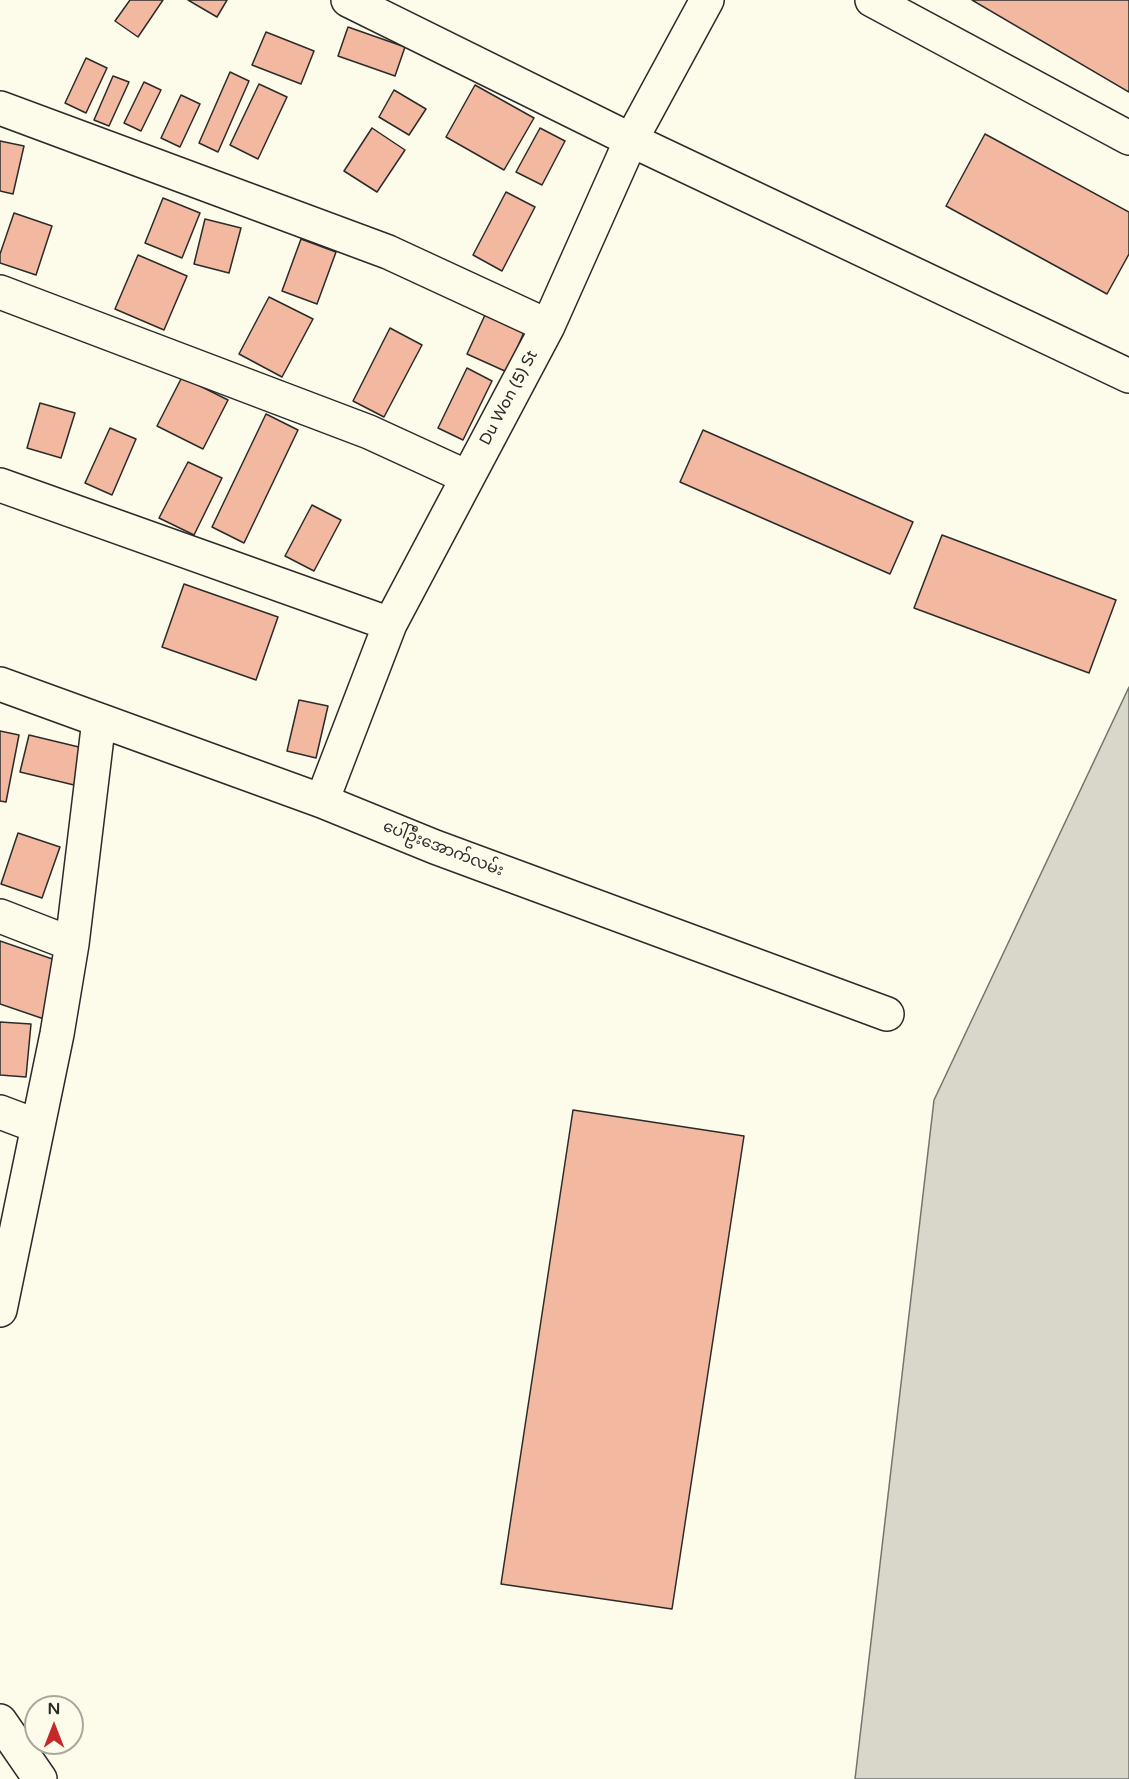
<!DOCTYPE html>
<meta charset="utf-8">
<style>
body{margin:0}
#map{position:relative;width:1129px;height:1779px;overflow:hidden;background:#fdfbea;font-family:"Varela Round",sans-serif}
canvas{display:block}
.north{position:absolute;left:24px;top:1695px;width:60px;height:60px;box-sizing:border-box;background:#fdfbea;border:2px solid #a9a89e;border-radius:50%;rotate:0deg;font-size:16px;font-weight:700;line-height:24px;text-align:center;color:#2b2b2b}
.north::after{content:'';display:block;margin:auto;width:21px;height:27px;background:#c62828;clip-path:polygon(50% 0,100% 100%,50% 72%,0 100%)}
</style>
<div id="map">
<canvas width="1129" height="1779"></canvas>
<div class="north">N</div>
</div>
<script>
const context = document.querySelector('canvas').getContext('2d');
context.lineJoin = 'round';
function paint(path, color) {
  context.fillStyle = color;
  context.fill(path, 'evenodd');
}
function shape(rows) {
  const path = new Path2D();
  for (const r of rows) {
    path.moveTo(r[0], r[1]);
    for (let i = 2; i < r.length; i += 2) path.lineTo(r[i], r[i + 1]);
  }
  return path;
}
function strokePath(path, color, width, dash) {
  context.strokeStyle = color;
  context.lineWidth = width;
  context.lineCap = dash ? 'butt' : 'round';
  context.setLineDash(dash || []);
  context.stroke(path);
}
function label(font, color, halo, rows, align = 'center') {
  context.font = font + ' "Varela Round","Noto Sans Myanmar",sans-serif';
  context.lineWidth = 4.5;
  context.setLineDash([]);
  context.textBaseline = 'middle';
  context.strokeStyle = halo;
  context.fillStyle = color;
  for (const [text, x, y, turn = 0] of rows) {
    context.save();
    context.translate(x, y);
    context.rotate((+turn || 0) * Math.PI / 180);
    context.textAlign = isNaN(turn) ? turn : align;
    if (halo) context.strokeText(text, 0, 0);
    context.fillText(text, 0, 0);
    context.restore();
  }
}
const water = shape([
 [1129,687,1129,1779,855,1779,934,1100,1129,687]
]);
const building = shape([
 [130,0,163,0,138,37,115,21,130,0],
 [188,0,227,0,217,17,188,0],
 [972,0,1129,0,1129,92,972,0],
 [348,27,405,47,395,76,338,56,348,27],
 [266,32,314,51,301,84,252,65,266,32],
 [86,58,107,68,86,113,65,103,86,58],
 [230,72,249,81,218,152,199,143,230,72],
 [113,76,129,82,109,126,94,120,113,76],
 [144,82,161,90,141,131,124,123,144,82],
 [259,84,287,97,258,159,230,145,259,84],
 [475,85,534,118,504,170,446,137,475,85],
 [394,90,426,109,409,135,379,117,394,90],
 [181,95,200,104,180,147,161,138,181,95],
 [372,128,405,150,377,192,344,171,372,128],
 [540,128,565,141,542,185,516,172,540,128],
 [985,134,1129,212,1129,254,1107,294,946,206,985,134],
 [0,141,24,146,13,194,0,191,0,141],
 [506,192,535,207,502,271,473,255,506,192],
 [163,198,200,213,182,258,145,243,163,198],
 [14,213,52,226,36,275,0,263,0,254,14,213],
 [205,219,241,228,229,273,194,264,205,219],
 [301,239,336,252,317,304,282,291,301,239],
 [138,255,187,276,164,330,115,309,138,255],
 [269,297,313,319,282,377,239,354,269,297],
 [485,315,524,332,507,372,467,354,485,315],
 [390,328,422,345,384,417,353,401,390,328],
 [467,368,492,381,463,440,438,428,467,368],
 [182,377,228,400,203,449,157,426,182,377],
 [40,403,75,413,61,458,27,448,40,403],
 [266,414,298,430,244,543,212,527,266,414],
 [110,428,136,439,112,495,85,483,110,428],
 [703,430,913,522,890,574,680,482,703,430],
 [188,462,222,478,194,535,159,518,188,462],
 [312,505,341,520,314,571,285,556,312,505],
 [942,535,1116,600,1089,673,914,608,942,535],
 [184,584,278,617,256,680,162,647,184,584],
 [299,700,328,706,316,758,287,751,299,700],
 [0,731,19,735,6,802,0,801,0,731],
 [29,735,83,748,74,785,20,772,29,735],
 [18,833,60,847,42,898,1,884,18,833],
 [0,941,64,963,44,1019,0,1004,0,941],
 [0,1022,31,1024,26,1077,0,1075,0,1022],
 [573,1110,744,1136,672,1609,501,1584,573,1110]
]);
const minor = shape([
 [348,0,631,140,1129,376],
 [872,0,1129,138],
 [0,108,388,252,548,326],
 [0,292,369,432,467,477],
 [0,485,390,624],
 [0,684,322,801,435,847,887,1014],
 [322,801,390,624,548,326,631,140,707,0],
 [0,916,72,944],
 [0,1112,37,1126],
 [0,1310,57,1034,72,944,99,720],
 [0,1721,40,1779]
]);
const streetNames = [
 ["Du Won (5) St",509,398,-62],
 ["ပေါ်ဦးအောက်လမ်း",443,849,21]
];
paint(water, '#d8d7c9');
strokePath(water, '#74746e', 1.5);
paint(building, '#f2b8a0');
strokePath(building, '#2b2b2b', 1.5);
strokePath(minor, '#2b2b2b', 36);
strokePath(minor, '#fdfbea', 33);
label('16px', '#2b2b2b', '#fdfbea', streetNames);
</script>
